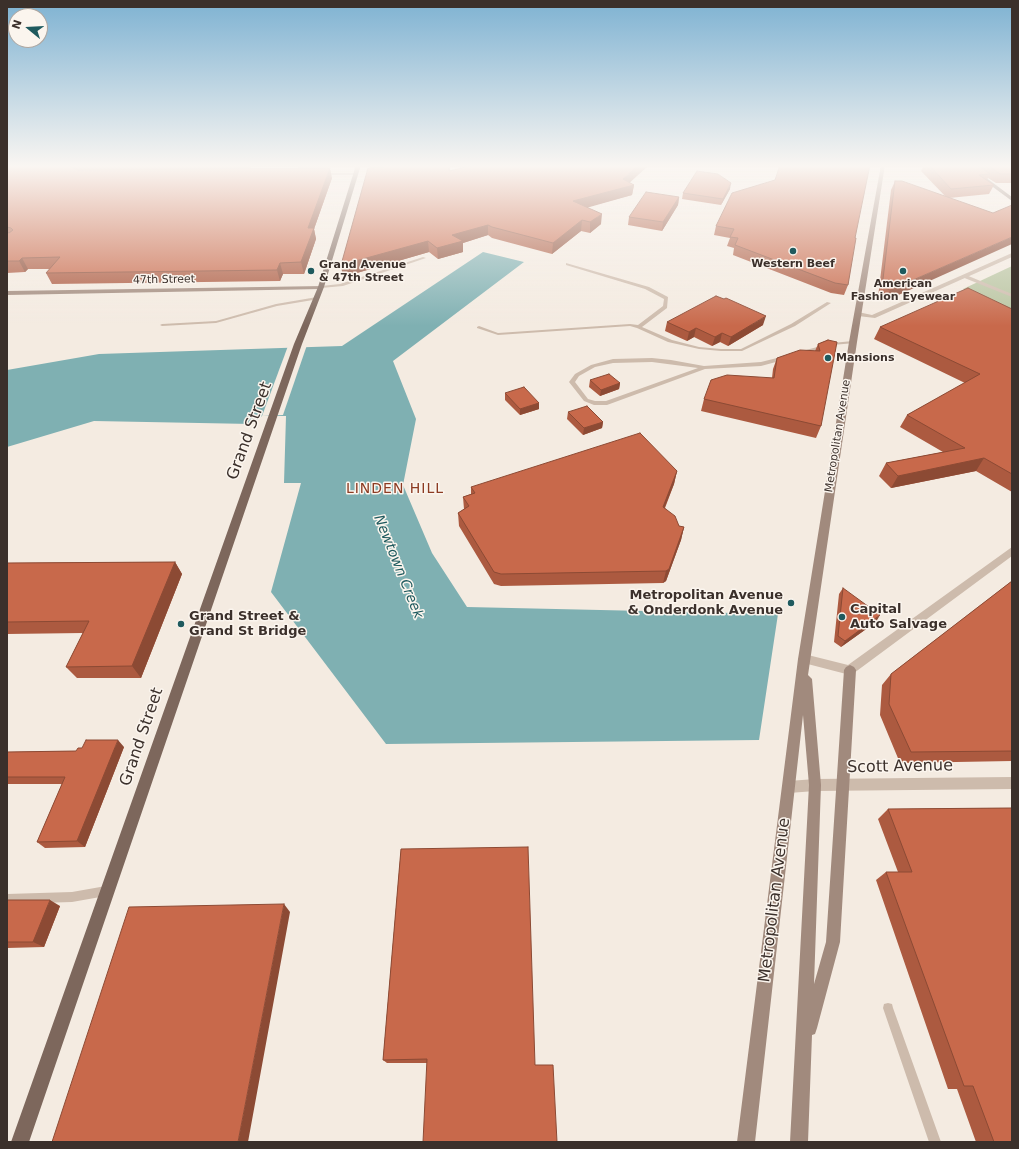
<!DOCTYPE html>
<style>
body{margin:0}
#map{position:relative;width:1019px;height:1149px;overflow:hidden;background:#f4ebe1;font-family:"DejaVu Sans",sans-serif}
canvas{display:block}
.frame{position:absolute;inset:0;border:8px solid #3b302b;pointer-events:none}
.north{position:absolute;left:8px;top:8px;width:40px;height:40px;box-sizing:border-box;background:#fbf5ee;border:1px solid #aea6a0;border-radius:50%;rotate:288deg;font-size:11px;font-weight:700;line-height:16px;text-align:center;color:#3b302b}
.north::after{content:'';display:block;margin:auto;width:14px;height:18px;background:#1f5a5e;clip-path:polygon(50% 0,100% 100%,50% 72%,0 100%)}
</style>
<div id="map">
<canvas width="1019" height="1149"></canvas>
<div class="frame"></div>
<div class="north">N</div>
</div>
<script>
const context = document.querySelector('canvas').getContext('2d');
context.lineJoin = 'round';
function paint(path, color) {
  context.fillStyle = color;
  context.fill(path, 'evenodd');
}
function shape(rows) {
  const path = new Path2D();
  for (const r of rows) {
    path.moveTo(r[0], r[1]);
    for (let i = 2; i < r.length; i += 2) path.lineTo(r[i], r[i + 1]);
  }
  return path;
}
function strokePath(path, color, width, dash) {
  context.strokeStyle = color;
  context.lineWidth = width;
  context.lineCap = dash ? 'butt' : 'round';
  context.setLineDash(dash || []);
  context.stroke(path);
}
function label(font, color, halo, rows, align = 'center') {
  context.font = font + ' "DejaVu Sans",sans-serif';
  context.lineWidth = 3;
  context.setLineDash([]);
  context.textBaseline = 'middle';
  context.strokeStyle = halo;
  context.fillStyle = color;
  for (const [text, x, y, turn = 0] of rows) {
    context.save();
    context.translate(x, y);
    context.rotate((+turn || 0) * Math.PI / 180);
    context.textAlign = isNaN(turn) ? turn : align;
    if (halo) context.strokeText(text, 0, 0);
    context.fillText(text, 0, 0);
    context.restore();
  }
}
const green = shape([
 [1012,266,1012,312,963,289]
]);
const water = shape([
 [483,252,524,262,393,361,416,419,403,485,432,553,467,607,778,614,759,740,386,744,271,592,301,483,284,483,286,416,262,416,252,424,94,421,7,447,7,370,99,354,342,346]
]);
const pier = shape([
 [307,345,283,415,262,416,288,346]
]);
const lane = shape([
 [423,257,426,258,343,286,321,288,319,287,321,286,340,284,423,257],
 [566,263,649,287,668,297,667,308,642,327,672,340,699,347,721,349,741,349,791,324,827,302,831,303,795,326,742,351,721,351,699,349,668,342,637,328,630,326,498,335,477,328,477,327,479,326,498,333,630,324,638,325,663,306,664,299,645,289,566,265,566,263],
 [962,275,966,275,1012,294,1012,297,962,277,962,275],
 [317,297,319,298,319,299,277,306,216,323,162,326,160,325,162,324,216,321,276,304,317,297],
 [853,341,855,342,855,343,832,345,798,355,795,353,832,343,853,341],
 [785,356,787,357,787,359,761,366,705,369,607,405,594,405,584,401,569,382,575,374,591,365,613,359,652,358,671,360,704,366,761,362,785,356],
 [652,362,698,368,606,401,595,401,588,399,575,382,579,376,595,367,613,363,652,362],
 [106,886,109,888,111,891,109,894,106,896,72,902,7,904,7,894,72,892,106,886],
 [888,1003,892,1004,893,1008,941,1142,929,1142,883,1008,884,1004,888,1003]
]);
const street = shape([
 [318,173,356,173,358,174,356,175,316,175,318,173],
 [1012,253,1012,257,875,318,858,316,855,314,858,312,872,315,1012,253],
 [1012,547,1012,556,854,673,850,675,800,662,798,659,800,656,804,654,848,665,1012,547],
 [1012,777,1012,789,815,791,789,793,785,791,783,787,785,783,789,781,815,779,1012,777]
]);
const secondary = shape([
 [881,165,885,165,857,342,808,675,812,679,821,785,814,984,826,942,844,670,846,667,850,665,854,667,856,670,840,942,817,1028,815,1034,812,1035,808,1142,790,1142,809,785,803,715,755,1142,737,1142,798,659,849,342,881,165],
 [323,286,323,288,321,289,7,295,7,291,323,286]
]);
const primary = shape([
 [356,165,361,165,324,287,302,344,29,1142,11,1142,294,344,318,287,356,165],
 [963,165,969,165,1012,197,1012,201,963,165]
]);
const wall = shape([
 [7,165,251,165,251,167,247,169,332,178,314,229,316,239,304,274,283,274,280,281,52,284,46,273,50,269,28,269,25,272,7,273],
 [370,165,450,165,450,171,630,183,634,185,632,195,587,207,601,224,590,233,581,231,552,254,492,238,488,235,463,243,463,252,438,259,429,252,343,277,341,265,370,168],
 [924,165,1012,165,1012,183,996,183,988,178,987,180,994,185,989,194,949,198,885,301,878,297,891,190,895,181,945,196,921,171],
 [730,189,721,205,682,199,683,193],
 [679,197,678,205,662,231,628,225,629,217],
 [716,226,855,238,848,285,844,295,831,293,733,255,734,248,727,246,730,238,714,235],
 [1012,309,1012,492,976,471,891,488,879,476,886,463,943,452,900,427,907,415,965,383,874,339,880,327],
 [667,322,763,325,728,346,720,342,712,346,694,337,687,341,665,331],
 [828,340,821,426,816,438,701,411,704,399,772,378,773,369,777,358,815,351,818,344],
 [590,380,620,383,619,389,600,396,589,387],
 [505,393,539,403,539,409,520,415,505,400],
 [568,412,603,422,602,428,583,435,567,419],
 [677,471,674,484,665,508,679,526,684,527,681,540,666,581,663,583,501,586,494,584,459,526,458,513,464,509,463,497,471,494,471,487],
 [175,562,182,574,141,678,77,678,66,667,83,633,7,634,7,563],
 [1012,581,1012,761,900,763,880,715,882,685,891,674],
 [843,588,876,622,841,647,834,642,839,594],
 [124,747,85,847,45,848,37,842,62,784,7,784,7,752,76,751],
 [1012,808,1012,1142,976,1142,957,1089,948,1089,876,880,886,872,898,872,878,819,888,809],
 [401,849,535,1065,557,1142,427,1063,387,1063,383,1060],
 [7,900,60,906,44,947,7,948]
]);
const shadedWall = shape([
 [234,165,251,165,251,167,236,173],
 [449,165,450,165,449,181],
 [639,165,649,165,625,187,634,185,632,195,572,212,573,201,623,179],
 [330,168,332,178,314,229,316,239,304,274,301,262,308,228],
 [731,183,730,189,721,205,723,199],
 [679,197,678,205,662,231,663,222],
 [602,214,601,224,590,233,590,222],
 [582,220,581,231,552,254,553,243],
 [488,225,488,235,463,243,463,252,438,259,437,248,452,235],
 [1012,237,1012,244,885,301,890,290],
 [428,241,429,252,343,277,341,265],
 [22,258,28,269,25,272,19,261],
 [280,263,283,274,280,281,277,270],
 [766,316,763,325,728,346,731,337],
 [696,328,694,337,687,341,689,332],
 [722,333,720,342,712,346,715,337],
 [620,383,619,389,600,396,601,390],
 [539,403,539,409,520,415,520,409],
 [603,422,602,428,583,435,584,428],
 [984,458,976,471,891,488,898,476],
 [677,471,674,484,660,519,663,507],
 [684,527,681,540,666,581,663,583,666,571],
 [175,562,182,574,141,678,132,666],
 [880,615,876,622,841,647,845,641],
 [118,740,124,747,85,847,77,841],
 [50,900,60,906,44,947,33,942],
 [284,904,290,912,248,1142,238,1142]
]);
const building = shape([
 [7,165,67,165,78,170,330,168,308,228,314,228,301,262,280,263,277,270,46,273,60,257,22,258,19,261,7,261,7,232,9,233,13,230,11,228,7,227,7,165],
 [377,165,449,165,449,171,474,165,639,165,623,179,634,185,573,201,602,214,590,222,582,220,553,243,492,227,488,225,452,235,463,241,437,248,428,241,341,265,368,168,384,167,377,165],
 [780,165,870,165,855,238,856,238,848,285,835,283,735,245,738,238,730,237,734,229,716,226,732,193,775,180,780,165],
 [929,165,977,165,990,174,979,175,994,185,951,189,929,165],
 [988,165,1012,165,1012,174,1000,174,988,165],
 [697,171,718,174,731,183,723,199,683,193,697,171],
 [895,181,902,181,993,213,1012,205,1012,237,890,290,882,287,895,181],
 [646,192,679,197,663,222,629,217,646,192],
 [968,288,1012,309,1012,474,984,458,898,476,886,463,965,448,907,415,980,374,880,327,968,288],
 [716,296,724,299,726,298,766,316,731,337,722,333,715,337,696,328,689,332,667,322,716,296],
 [828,340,837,342,821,426,704,399,711,380,727,375,774,378,777,358,800,350,820,351,818,344,828,340],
 [609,374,620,383,601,390,590,380,609,374],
 [524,387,539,403,520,409,505,393,524,387],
 [587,406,603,422,584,428,568,412,587,406],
 [640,433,677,471,663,507,675,516,679,526,684,527,669,569,666,571,501,574,494,572,458,513,469,506,463,497,475,493,471,487,640,433],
 [175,562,132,666,66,667,89,621,7,622,7,563,175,562],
 [1012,581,1012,751,911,752,889,704,891,674,1012,581],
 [843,588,880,615,845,641,838,636,843,588],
 [86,740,118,740,77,841,37,842,65,777,7,777,7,752,76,751,78,748,82,748,86,740],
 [1012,808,1012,1142,994,1142,973,1086,964,1086,886,872,912,872,888,809,1012,808],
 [528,847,535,1065,553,1065,557,1142,423,1142,427,1059,383,1060,401,849,528,847],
 [7,900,50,900,33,942,7,942,7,900],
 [284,904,238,1142,52,1142,129,907,284,904]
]);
const markers = [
 [793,251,4,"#1f5a5e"],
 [311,271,4,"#1f5a5e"],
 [903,271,4,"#1f5a5e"],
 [828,358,4,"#1f5a5e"],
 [791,603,4,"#1f5a5e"],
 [842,617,4,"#1f5a5e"],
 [181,624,4,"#1f5a5e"]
];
const farPoinames = [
 ["Western Beef",793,264],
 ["Grand Avenue",319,265,"left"],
 ["& 47th Street",319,278,"left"],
 ["American",903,284],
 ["Fashion Eyewear",903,297],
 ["Mansions",836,358,"left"]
];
const farStreetnames = [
 ["47th Street",164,280,-1],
 ["Metropolitan Avenue",838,436,-81]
];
const poiNames = [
 ["Metropolitan Avenue",783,596,"right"],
 ["& Onderdonk Avenue",783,611,"right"],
 ["Capital",850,610],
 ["Auto Salvage",850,625],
 ["Grand Street &",189,617],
 ["Grand St Bridge",189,632]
];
const neighbourhoodNames = [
 ["LINDEN HILL",395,489]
];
const waterNames = [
 ["Newtown Creek",398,567,68]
];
const nearStreetnames = [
 ["Grand Street",250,431,-70],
 ["Grand Street",142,737,-71],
 ["Scott Avenue",900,767,-1],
 ["Metropolitan Avenue",775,900,-83]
];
paint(green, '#b8c4a0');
paint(water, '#7fb0b2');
paint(pier, '#f4ebe1');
paint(lane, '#cdbbac');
paint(street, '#cdbbac');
paint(secondary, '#a18a7d');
paint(primary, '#7d675c');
paint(wall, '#ac5a40');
paint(shadedWall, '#8c4a34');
paint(building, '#c8694b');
strokePath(building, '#8c4a34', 1);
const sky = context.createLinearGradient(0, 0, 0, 326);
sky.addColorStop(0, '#7eb2d2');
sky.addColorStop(0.51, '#faf6f2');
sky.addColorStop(1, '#faf6f200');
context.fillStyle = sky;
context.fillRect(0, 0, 1019, 326);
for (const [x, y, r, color] of markers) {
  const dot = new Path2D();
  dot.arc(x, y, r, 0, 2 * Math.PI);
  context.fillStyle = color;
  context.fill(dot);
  strokePath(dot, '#fbf5ee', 1.5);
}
label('bold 11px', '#3b302b', '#fbf5ee', farPoinames);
label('11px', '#3b302b', '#fbf5ee', farStreetnames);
label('bold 13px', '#3b302b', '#fbf5ee', poiNames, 'left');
context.letterSpacing = '1px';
label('14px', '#8c3b22', '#fbf5ee', neighbourhoodNames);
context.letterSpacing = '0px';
label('italic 14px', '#1f5a5e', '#fbf5ee', waterNames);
label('16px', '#3b302b', '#fbf5ee', nearStreetnames);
</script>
